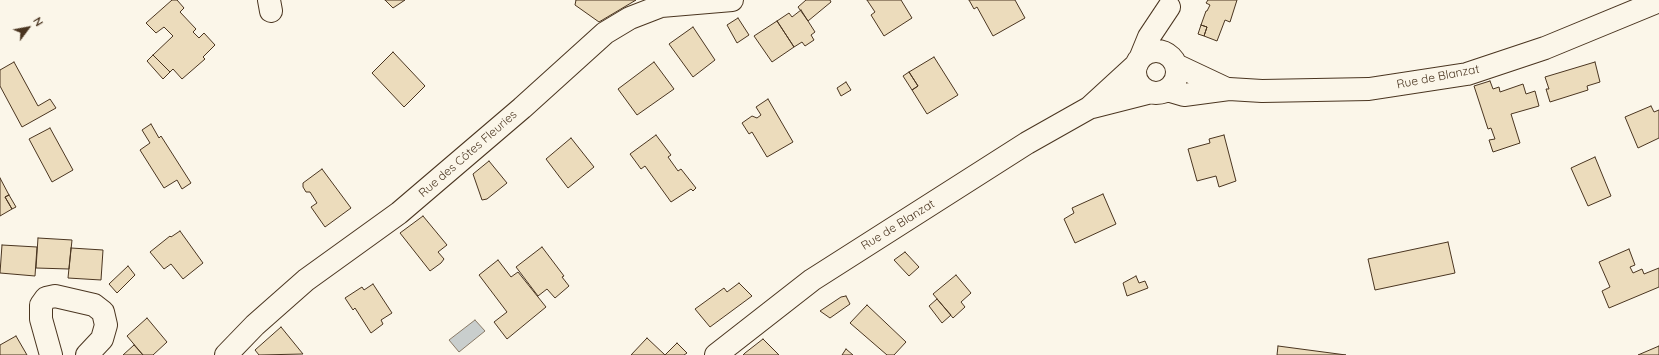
<!DOCTYPE html>
<meta charset="utf-8">
<style>
body{margin:0}
#map{position:relative;width:1659px;height:355px;overflow:hidden;background:#fbf6e9;font-family:Quicksand,sans-serif}
canvas{display:block}
.north{position:absolute;left:8px;top:8px;width:40px;height:40px;-webkit-text-stroke:3px #fbf6e9;paint-order:stroke;rotate:58deg;font-size:11px;font-weight:700;line-height:16px;text-align:center;color:#4a3520}
.north::after{content:'';display:block;margin:auto;width:14px;height:18px;background:#4a3520;clip-path:polygon(50% 0,100% 100%,50% 72%,0 100%)}
</style>
<div id="map">
<canvas width="1659" height="355"></canvas>
<div class="north">N</div>
</div>
<script>
const context = document.querySelector('canvas').getContext('2d');
context.lineJoin = 'round';
function paint(path, color) {
  context.fillStyle = color;
  context.fill(path, 'evenodd');
}
function shape(rows) {
  const path = new Path2D();
  for (const r of rows) {
    if (r.length === 3) {
      path.moveTo(r[0] + r[2], r[1]);
      path.arc(r[0], r[1], r[2], 0, 2 * Math.PI);
      continue;
    }
    path.moveTo(r[0], r[1]);
    for (let i = 2; i < r.length; i += 2) path.lineTo(r[i], r[i + 1]);
  }
  return path;
}
function strokePath(path, color, width, dash) {
  context.strokeStyle = color;
  context.lineWidth = width;
  context.lineCap = dash ? 'butt' : 'round';
  context.setLineDash(dash || []);
  context.stroke(path);
}
function label(font, color, halo, rows, align = 'center') {
  context.font = font + ' Quicksand,sans-serif';
  context.lineWidth = 3;
  context.setLineDash([]);
  context.textBaseline = 'middle';
  context.strokeStyle = halo;
  context.fillStyle = color;
  for (const [text, x, y, turn = 0] of rows) {
    context.save();
    context.translate(x, y);
    context.rotate((+turn || 0) * Math.PI / 180);
    context.textAlign = isNaN(turn) ? turn : align;
    if (halo) context.strokeText(text, 0, 0);
    context.fillText(text, 0, 0);
    context.restore();
  }
}
const water = shape([
 [475,320,485,331,459,352,449,340,475,320]
]);
const building = shape([
 [172,0,177,0,184,8,180,12,196,29,193,32,199,38,204,33,215,45,203,57,205,59,182,79,173,69,170,72,153,55,173,36,164,27,156,33,146,23,172,0],
 [385,0,405,0,393,8,385,0],
 [576,0,636,0,599,22,575,5,576,0],
 [806,0,830,0,831,2,808,21,798,7,806,0],
 [867,0,901,0,912,18,884,36,871,15,875,12,867,0],
 [969,0,1015,0,1025,18,993,36,977,7,974,9,969,0],
 [1208,0,1237,0,1230,22,1225,20,1217,41,1204,36,1207,27,1201,25,1206,11,1207,11,1210,5,1206,3,1208,0],
 [801,10,815,32,811,35,814,40,805,46,802,42,794,47,777,21,789,13,792,17,801,10],
 [738,18,749,35,737,43,727,25,738,18],
 [777,21,794,47,772,62,754,36,777,21],
 [1201,25,1207,27,1204,36,1198,34,1201,25],
 [693,27,715,60,693,77,669,44,693,27],
 [393,52,425,86,404,107,372,73,393,52],
 [153,55,170,72,163,79,147,61,153,55],
 [934,57,958,95,927,114,912,90,918,86,909,72,934,57],
 [14,62,38,106,50,99,56,108,22,127,0,86,0,70,14,62],
 [654,62,674,89,637,115,618,89,654,62],
 [1595,62,1600,82,1587,86,1588,90,1550,102,1546,89,1549,89,1545,77,1595,62],
 [909,72,918,86,912,90,903,76,909,72],
 [1490,81,1493,89,1499,87,1500,92,1523,84,1526,94,1535,91,1539,106,1511,114,1520,143,1493,152,1489,140,1495,139,1491,128,1488,129,1474,86,1490,81],
 [846,82,851,90,841,96,837,88,846,82],
 [768,99,793,142,767,157,752,132,749,134,742,123,752,116,757,118,761,115,756,107,768,99],
 [1651,106,1654,112,1659,110,1659,138,1638,148,1625,117,1651,106],
 [151,124,159,138,161,136,191,183,182,189,177,180,164,188,140,150,150,143,142,130,151,124],
 [50,128,73,170,52,182,29,139,50,128],
 [656,135,671,155,668,157,678,171,681,169,696,188,693,191,691,189,671,202,645,166,641,169,630,154,656,135],
 [1224,135,1236,181,1219,187,1216,176,1197,181,1188,149,1210,143,1209,139,1224,135],
 [571,138,594,167,568,188,546,159,571,138],
 [1595,157,1611,196,1588,206,1571,168,1595,157],
 [489,161,507,183,487,199,482,200,473,174,489,161],
 [322,169,351,208,325,227,311,207,317,203,310,192,306,192,303,187,303,183,322,169],
 [0,178,9,195,5,197,12,209,0,216,0,178],
 [1103,194,1116,224,1075,243,1064,219,1074,213,1072,208,1103,194],
 [9,195,16,207,12,209,5,197,9,195],
 [423,216,447,245,438,252,444,259,441,263,430,271,400,233,423,216],
 [180,231,203,263,183,279,171,264,164,269,150,252,170,236,171,237,180,231],
 [38,238,72,240,69,269,36,268,38,238],
 [1448,242,1455,273,1375,290,1368,259,1448,242],
 [2,245,37,247,35,276,0,273,2,245],
 [542,247,564,276,562,277,569,286,555,298,547,289,538,296,516,267,542,247],
 [71,248,103,250,101,280,68,278,71,248],
 [1629,249,1635,265,1630,267,1633,273,1642,269,1644,274,1659,268,1659,287,1609,308,1602,291,1610,287,1599,262,1629,249],
 [905,252,919,267,909,276,894,260,905,252],
 [498,260,511,277,518,272,546,307,507,339,494,322,507,312,479,275,498,260],
 [128,266,135,275,117,293,109,284,128,266],
 [956,275,971,293,961,302,965,307,953,318,933,294,956,275],
 [1136,276,1139,283,1145,281,1148,288,1127,296,1123,283,1136,276],
 [739,283,752,296,710,327,695,309,724,288,727,292,739,283],
 [373,284,392,313,381,320,383,324,371,333,355,308,353,310,345,298,362,287,364,290,373,284],
 [846,296,850,304,830,318,820,311,841,297,846,296],
 [937,299,951,315,942,323,929,306,937,299],
 [867,305,906,342,894,355,887,355,850,323,867,305],
 [147,318,167,342,153,355,143,355,127,336,147,318],
 [281,327,303,354,259,355,255,350,281,327],
 [16,336,27,355,0,355,0,345,16,336],
 [647,338,665,355,631,355,647,338],
 [763,339,779,355,743,355,745,353,763,339],
 [677,343,687,353,684,355,665,355,677,343],
 [134,345,143,355,123,355,134,345],
 [1278,346,1346,355,1277,355,1278,346],
 [1659,346,1659,355,1638,355,1659,346],
 [846,349,853,355,842,355,846,349]
]);
const minor = shape([
 [269,0,271,11],
 [1156,72,21],
 [1140,59,1149,37,1169,7],
 [1176,65,1227,89],
 [1167,90,1184,95,1229,89,1262,91,1369,89,1467,74,1545,48,1659,1],
 [1092,107,1151,92],
 [51,355,41,319,41,305,46,298,55,296,94,305,103,312,106,325,102,339,87,355],
 [226,355,255,325,306,280,399,213,522,108,605,33,630,18,661,6,732,0],
 [716,355,812,280,1027,143,1089,108,1137,64]
]);
const streetNames = [
 ["Rue de Blanzat",1438,77,-11],
 ["Rue des Côtes Fleuries",468,154,-41],
 ["Rue de Blanzat",898,225,-32]
];
paint(water, '#c9cecd');
strokePath(water, '#887966', 1);
paint(building, '#ecdcbc');
strokePath(building, '#4a3520', 1);
strokePath(minor, '#4a3520', 24);
strokePath(minor, '#fbf6e9', 22);
label('12px', '#4a3520', '#fbf6e9', streetNames);
</script>
